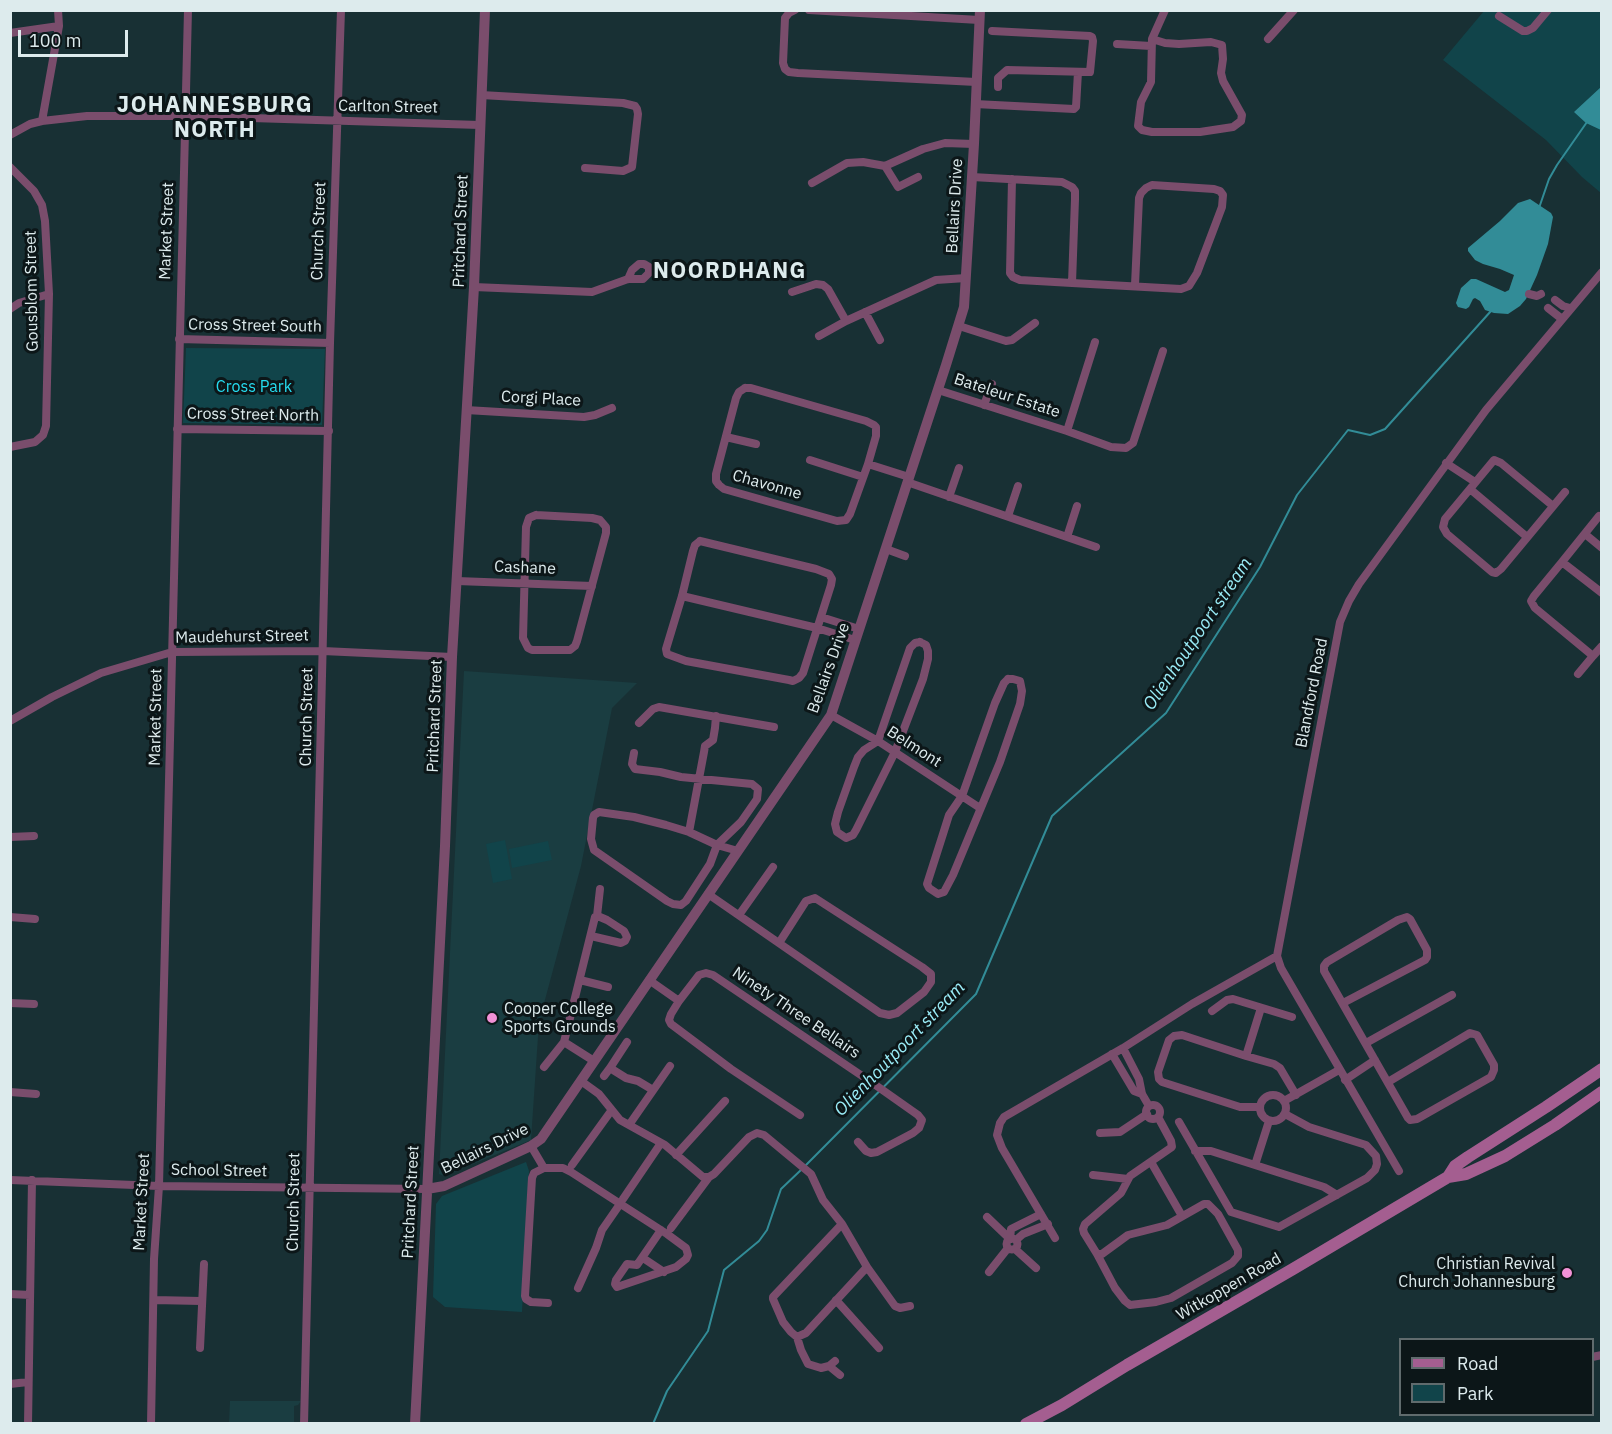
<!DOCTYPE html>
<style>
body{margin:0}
#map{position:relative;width:1612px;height:1434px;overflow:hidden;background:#183034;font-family:"IBM Plex Sans",sans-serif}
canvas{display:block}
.frame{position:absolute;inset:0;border:12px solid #ddebed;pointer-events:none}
.legend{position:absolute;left:1399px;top:1338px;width:195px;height:78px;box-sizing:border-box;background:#0c1618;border:2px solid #606b6d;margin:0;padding:8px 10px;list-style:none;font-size:18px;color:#ddebed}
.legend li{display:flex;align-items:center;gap:12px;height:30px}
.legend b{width:30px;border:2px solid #606b6d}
.scale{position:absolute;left:18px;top:30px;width:110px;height:27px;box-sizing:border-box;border:3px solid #ddebed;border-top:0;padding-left:8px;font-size:18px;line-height:21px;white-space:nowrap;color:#ddebed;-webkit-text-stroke:4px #0c1618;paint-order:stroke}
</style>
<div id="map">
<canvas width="1612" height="1434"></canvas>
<div class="frame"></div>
<ul class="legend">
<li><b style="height:8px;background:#a45e90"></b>Road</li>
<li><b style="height:16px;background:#11444a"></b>Park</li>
</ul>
<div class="scale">100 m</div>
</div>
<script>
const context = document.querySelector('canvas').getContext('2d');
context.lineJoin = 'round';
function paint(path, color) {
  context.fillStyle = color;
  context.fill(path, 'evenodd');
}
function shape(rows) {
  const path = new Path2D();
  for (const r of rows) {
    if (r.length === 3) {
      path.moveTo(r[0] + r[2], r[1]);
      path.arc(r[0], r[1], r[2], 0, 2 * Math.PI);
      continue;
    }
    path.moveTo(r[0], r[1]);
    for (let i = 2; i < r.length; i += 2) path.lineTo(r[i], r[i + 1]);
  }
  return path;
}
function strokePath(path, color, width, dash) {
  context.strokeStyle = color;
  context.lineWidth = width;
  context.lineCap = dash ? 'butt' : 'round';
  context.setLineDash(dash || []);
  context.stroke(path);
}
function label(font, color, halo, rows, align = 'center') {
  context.font = font + ' "IBM Plex Sans",sans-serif';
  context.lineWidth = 6;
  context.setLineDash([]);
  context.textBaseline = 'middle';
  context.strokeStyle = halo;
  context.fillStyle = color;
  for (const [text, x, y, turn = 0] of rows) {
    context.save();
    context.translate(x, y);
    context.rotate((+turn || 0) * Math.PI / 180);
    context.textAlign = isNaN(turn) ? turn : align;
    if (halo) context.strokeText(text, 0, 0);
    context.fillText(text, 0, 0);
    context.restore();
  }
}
const built = shape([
 [464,671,637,683,612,708,581,866,539,1022,531,1140,444,1176,439,1174],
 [230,1401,301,1401,298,1405,294,1406,294,1423,229,1424]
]);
const green = shape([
 [1484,11,1601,11,1601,193,1582,177,1546,140,1443,60],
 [186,348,325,349,322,425,183,423],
 [505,840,512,879,493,883,486,844],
 [548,841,552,860,512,868,509,849],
 [526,1162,529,1171,522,1312,445,1307,433,1297,436,1204,442,1196]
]);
const water = shape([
 [1601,87,1601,130,1586,123,1574,112],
 [1530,199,1551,213,1553,217,1548,244,1537,275,1526,299,1520,306,1508,314,1494,313,1485,310,1480,301,1475,298,1473,299,1469,307,1466,309,1458,307,1456,303,1461,288,1471,279,1476,279,1505,292,1509,290,1514,275,1500,269,1483,264,1475,260,1468,251,1468,248,1500,221,1518,203]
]);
const stream = shape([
 [1539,208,1549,179,1557,165,1587,122],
 [806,1165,976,994,1052,816,1166,713,1260,567,1297,495,1348,430,1370,435,1385,429,1491,311],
 [653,1424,667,1391,708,1331,724,1270,759,1241,767,1230,781,1189,802,1169]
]);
const minor = shape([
 [795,10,789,13,785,18,783,63,785,69,789,72,798,73,976,82],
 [809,10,979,20],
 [1499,16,1523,31,1527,31,1533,28,1548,10],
 [992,31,1090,36,1092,37,1093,41,1090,72,1007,70,998,78,998,87],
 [10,33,59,26],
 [1152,39,1165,43,1179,44,1211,42,1222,45,1223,59,1221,73,1223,81,1242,115,1241,121,1233,127,1200,132,1152,132,1142,130,1138,126,1141,102,1151,82,1152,39,1165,10],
 [1268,39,1294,10],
 [1117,44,1151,46],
 [481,95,623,103,635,106,637,109,638,114,632,167,623,171,585,168],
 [975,104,1074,109,1076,107,1078,72],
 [42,121,59,26,58,10],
 [10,135,30,124,42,121,87,116,186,116,480,125],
 [885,166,898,187,918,177],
 [10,167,34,191,42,205,45,221,49,294,46,426,43,435,35,442,10,447],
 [972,177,1062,182,1072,187,1075,191,1075,199,1072,283],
 [1012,179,1010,273,1013,277,1020,280,1072,283,1181,289,1189,286,1197,273,1222,207,1223,195,1220,191,1214,189,1152,185,1146,188,1141,193,1139,198,1135,285],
 [812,183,847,163,863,162,885,166,923,149,945,143,974,144],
 [474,287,592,292,628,279,643,279,649,273,649,267,644,264,639,264,632,270,628,279],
 [792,292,816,284,823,285,828,289,846,321],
 [1529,294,1537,296,1541,294],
 [1555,300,1563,306,1570,308],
 [1548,308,1562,319],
 [10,309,19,303,49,294],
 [865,312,880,340],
 [959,326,1006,341,1012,340,1035,323],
 [819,336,846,321,936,280,966,278],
 [179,339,330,343],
 [745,388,751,388,866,421,874,425,876,427,876,436,868,464,850,514,846,520,837,521,724,489,719,485,716,481,716,474,736,398,739,392,745,388],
 [938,390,1067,431,1111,447,1126,448,1133,443,1163,351],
 [984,405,992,384],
 [466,410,584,417,595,415,612,408],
 [177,429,329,431],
 [1067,431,1095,342],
 [726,437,756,444],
 [810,460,863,477],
 [1446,463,1475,482],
 [868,464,909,477],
 [907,482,1096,547],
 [1470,489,1527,537],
 [949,497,959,468],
 [1553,506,1501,463,1494,460,1445,519,1443,527,1447,534,1492,572,1496,573,1501,569,1565,492],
 [536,515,592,518,600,520,606,527,606,533,577,641,575,646,570,650,532,650,528,648,523,638,526,527,529,518,536,515],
 [1008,516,1018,486],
 [1599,516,1562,562,1602,593],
 [1585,534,1602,548],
 [1067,537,1077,506],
 [700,541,816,569,829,574,832,579,831,585,803,673,799,678,793,681,789,680,686,661,667,654,666,649,682,596,693,551,695,545,700,541],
 [886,549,905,556],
 [1562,562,1534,596,1531,601,1535,608,1593,656,1578,674],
 [457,581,592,586],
 [682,596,817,628,855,640],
 [821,617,859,629],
 [920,642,926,645,928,651,928,659,923,679,895,752,856,830,853,835,846,838,837,832,835,824,838,812,854,767,858,757,864,750,878,741,910,648,915,643,920,642],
 [1593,656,1602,646],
 [1008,679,1013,679,1020,681,1022,691,1020,704,1000,762,953,875,944,892,938,894,929,888,927,884,943,834,949,815,962,796,995,703,1004,683,1008,679],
 [831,715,878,741,980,808],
 [10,721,52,697,101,673,172,652,323,651,452,657],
 [639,723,653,709,659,707,774,727],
 [634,753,632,764,635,769,660,772,681,777,752,784,758,789,757,799,741,822,717,845,710,864,686,901,681,905,673,904,667,901,594,850,591,839,593,818,594,815,599,812,634,817,666,825,689,832,717,845,738,851],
 [689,832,704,752,705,746,713,740,715,728,716,716],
 [10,837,34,836],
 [708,894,880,1013,889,1015,897,1013,924,992,931,982,931,974,922,967,815,898,806,901,779,943],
 [739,915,773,867],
 [597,916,600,889],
 [10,917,35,919],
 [591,936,621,943,625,941,627,937,624,931,607,920,600,917,595,917,564,1042,594,1061],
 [580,980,608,987],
 [649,980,679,1001],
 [10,1003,34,1004],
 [1343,1003,1425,960,1427,957,1427,950,1410,919,1407,917,1398,920,1327,962,1324,966,1324,971,1408,1118,1410,1120,1417,1119,1491,1077,1494,1070,1494,1065,1477,1035,1470,1033,1388,1082],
 [1212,1011,1227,1000,1233,999,1292,1017],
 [1366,1043,1452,995],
 [1123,1048,1139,1079,1142,1094,1149,1106],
 [1112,1054,1134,1091,1142,1094],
 [1246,1056,1261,1008],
 [544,1067,564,1042],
 [610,1068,627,1042],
 [604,1076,610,1068,626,1078,638,1081,653,1090],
 [1345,1080,1375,1060],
 [581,1081,599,1094,620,1120,665,1145,703,1177,709,1177,714,1174,749,1137,757,1133,764,1135,811,1174,823,1200,842,1224,773,1297,773,1299,783,1322,791,1332,797,1337,801,1350,808,1364,821,1368,829,1366,835,1361],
 [10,1092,36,1094],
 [1273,1108,13],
 [1284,1101,1339,1070],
 [1153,1112,7],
 [1260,1107,1240,1107,1162,1082,1159,1079,1158,1072,1169,1040,1174,1036,1182,1035,1246,1056,1274,1064,1280,1068,1296,1095],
 [800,1115,731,1069,671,1024,669,1020,671,1014,679,1001,699,975,706,973,713,975,874,1084,918,1115,922,1120,919,1128,913,1133,877,1152,871,1153,866,1151,858,1142],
 [1179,1122,1231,1212,1279,1227,1367,1178,1375,1170,1377,1164,1376,1156,1366,1145,1309,1127,1285,1114],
 [629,1125,670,1066],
 [1100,1133,1120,1132,1147,1114],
 [531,1146,544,1168,534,1173,532,1178,525,1296,526,1299,531,1302,548,1303],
 [1195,1151,1211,1151,1324,1187,1337,1195],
 [676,1155,725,1101],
 [1151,1162,1182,1216],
 [572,1165,611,1111],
 [1255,1165,1269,1121],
 [544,1168,563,1168,571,1172,667,1234,686,1248,688,1255,686,1259,676,1267,617,1287,615,1284,616,1280,627,1264,637,1265,661,1230],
 [1399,1171,1281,968,1277,956,1340,622,1349,601,1359,584,1486,410,1602,272],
 [1093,1175,1128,1179],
 [10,1180,159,1186,427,1189],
 [623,1199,661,1143],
 [987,1217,1010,1239],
 [671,1228,709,1177],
 [1055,1238,1002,1148,997,1135,1000,1123,1004,1117,1123,1048,1192,1004,1277,956],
 [1012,1244,5.5],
 [1010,1239,1011,1229,1041,1214],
 [1016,1240,1023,1234,1048,1224],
 [1015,1249,1036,1268],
 [1097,1254,1115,1288,1125,1301,1130,1305,1156,1302,1171,1298,1232,1263,1238,1256,1238,1250,1218,1214,1208,1204,1204,1204,1167,1225,1128,1235,1102,1254,1097,1254,1084,1233,1083,1229,1085,1224,1121,1193,1130,1176,1172,1147,1171,1141,1158,1117],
 [643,1258,664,1272],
 [867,1267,895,1306,900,1308,910,1306],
 [989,1272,1008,1248],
 [578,1288,596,1248,602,1230,620,1204],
 [10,1294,30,1295],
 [154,1300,201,1301],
 [836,1300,879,1348],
 [797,1337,806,1333,867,1267,842,1224],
 [200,1348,204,1264],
 [1592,1357,1602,1355],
 [829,1366,840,1375],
 [10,1384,28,1382],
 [28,1424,32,1180],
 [151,1424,154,1259,159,1186,188,10],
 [304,1424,330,343,341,10]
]);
const tertiary = shape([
 [427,1189,444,1186,531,1146,541,1139,831,715,946,365,964,307,974,144,980,10],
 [415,1424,445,846,452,657,474,287,485,10]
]);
const secondary = shape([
 [1448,1177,1466,1174,1505,1156,1555,1125,1602,1092],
 [1026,1424,1062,1405,1127,1365,1293,1269,1448,1177,1455,1166,1468,1157,1546,1107,1602,1069]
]);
const markers = [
 [492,1018,6,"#f291d6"],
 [1567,1273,6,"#f291d6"]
];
const streetNames = [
 ["Carlton Street",388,107,1],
 ["Bellairs Drive",955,206,-87],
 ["Market Street",167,231,-88],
 ["Church Street",319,231,-88],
 ["Pritchard Street",461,231,-88],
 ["Gousblom Street",32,291,-91],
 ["Cross Street South",255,326,1],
 ["Bateleur Estate",1007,396,18],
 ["Corgi Place",541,399,3],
 ["Cross Street North",253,415,1],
 ["Chavonne",767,485,16],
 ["Cashane",525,568,2],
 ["Maudehurst Street",242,637,-1],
 ["Bellairs Drive",829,668,-70],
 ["Blandford Road",1312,693,-79],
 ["Pritchard Street",435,716,-88],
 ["Market Street",156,717,-89],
 ["Church Street",307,717,-89],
 ["Belmont",914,747,33],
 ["Ninety Three Bellairs",796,1013,34],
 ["Bellairs Drive",485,1149,-26],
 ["School Street",219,1171,1],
 ["Market Street",142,1202,-87],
 ["Church Street",294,1202,-89],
 ["Pritchard Street",411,1202,-87],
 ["Witkoppen Road",1229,1287,-30]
];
const parkNames = [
 ["Cross Park",254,387]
];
const poiNames = [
 ["Cooper College",504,1009],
 ["Sports Grounds",504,1027],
 ["Christian Revival",1555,1264,"right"],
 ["Church Johannesburg",1555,1282,"right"]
];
const waterNames = [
 ["Olienhoutpoort stream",1198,634,-56],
 ["Olienhoutpoort stream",900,1049,-46]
];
const districtNames = [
 ["JOHANNESBURG",215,106],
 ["NORTH",215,131],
 ["NOORDHANG",730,272]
];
paint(built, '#1a3d41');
paint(green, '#11444a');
paint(water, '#328c97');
strokePath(stream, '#328c97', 2);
strokePath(minor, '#7a4d6c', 8);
strokePath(tertiary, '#7a4d6c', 10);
strokePath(secondary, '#a45e90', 12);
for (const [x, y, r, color] of markers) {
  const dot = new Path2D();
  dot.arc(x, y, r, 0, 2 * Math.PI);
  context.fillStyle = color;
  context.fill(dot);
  strokePath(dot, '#0c1618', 2);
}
label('16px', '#ddebed', '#0c1618', streetNames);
label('16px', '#25dcf0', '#0c1618', parkNames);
label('16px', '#ddebed', '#0c1618', poiNames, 'left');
label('italic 18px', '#9aecf7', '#0c1618', waterNames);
context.letterSpacing = '1.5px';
label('bold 22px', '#ddebed', '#0c1618', districtNames);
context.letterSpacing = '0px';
</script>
